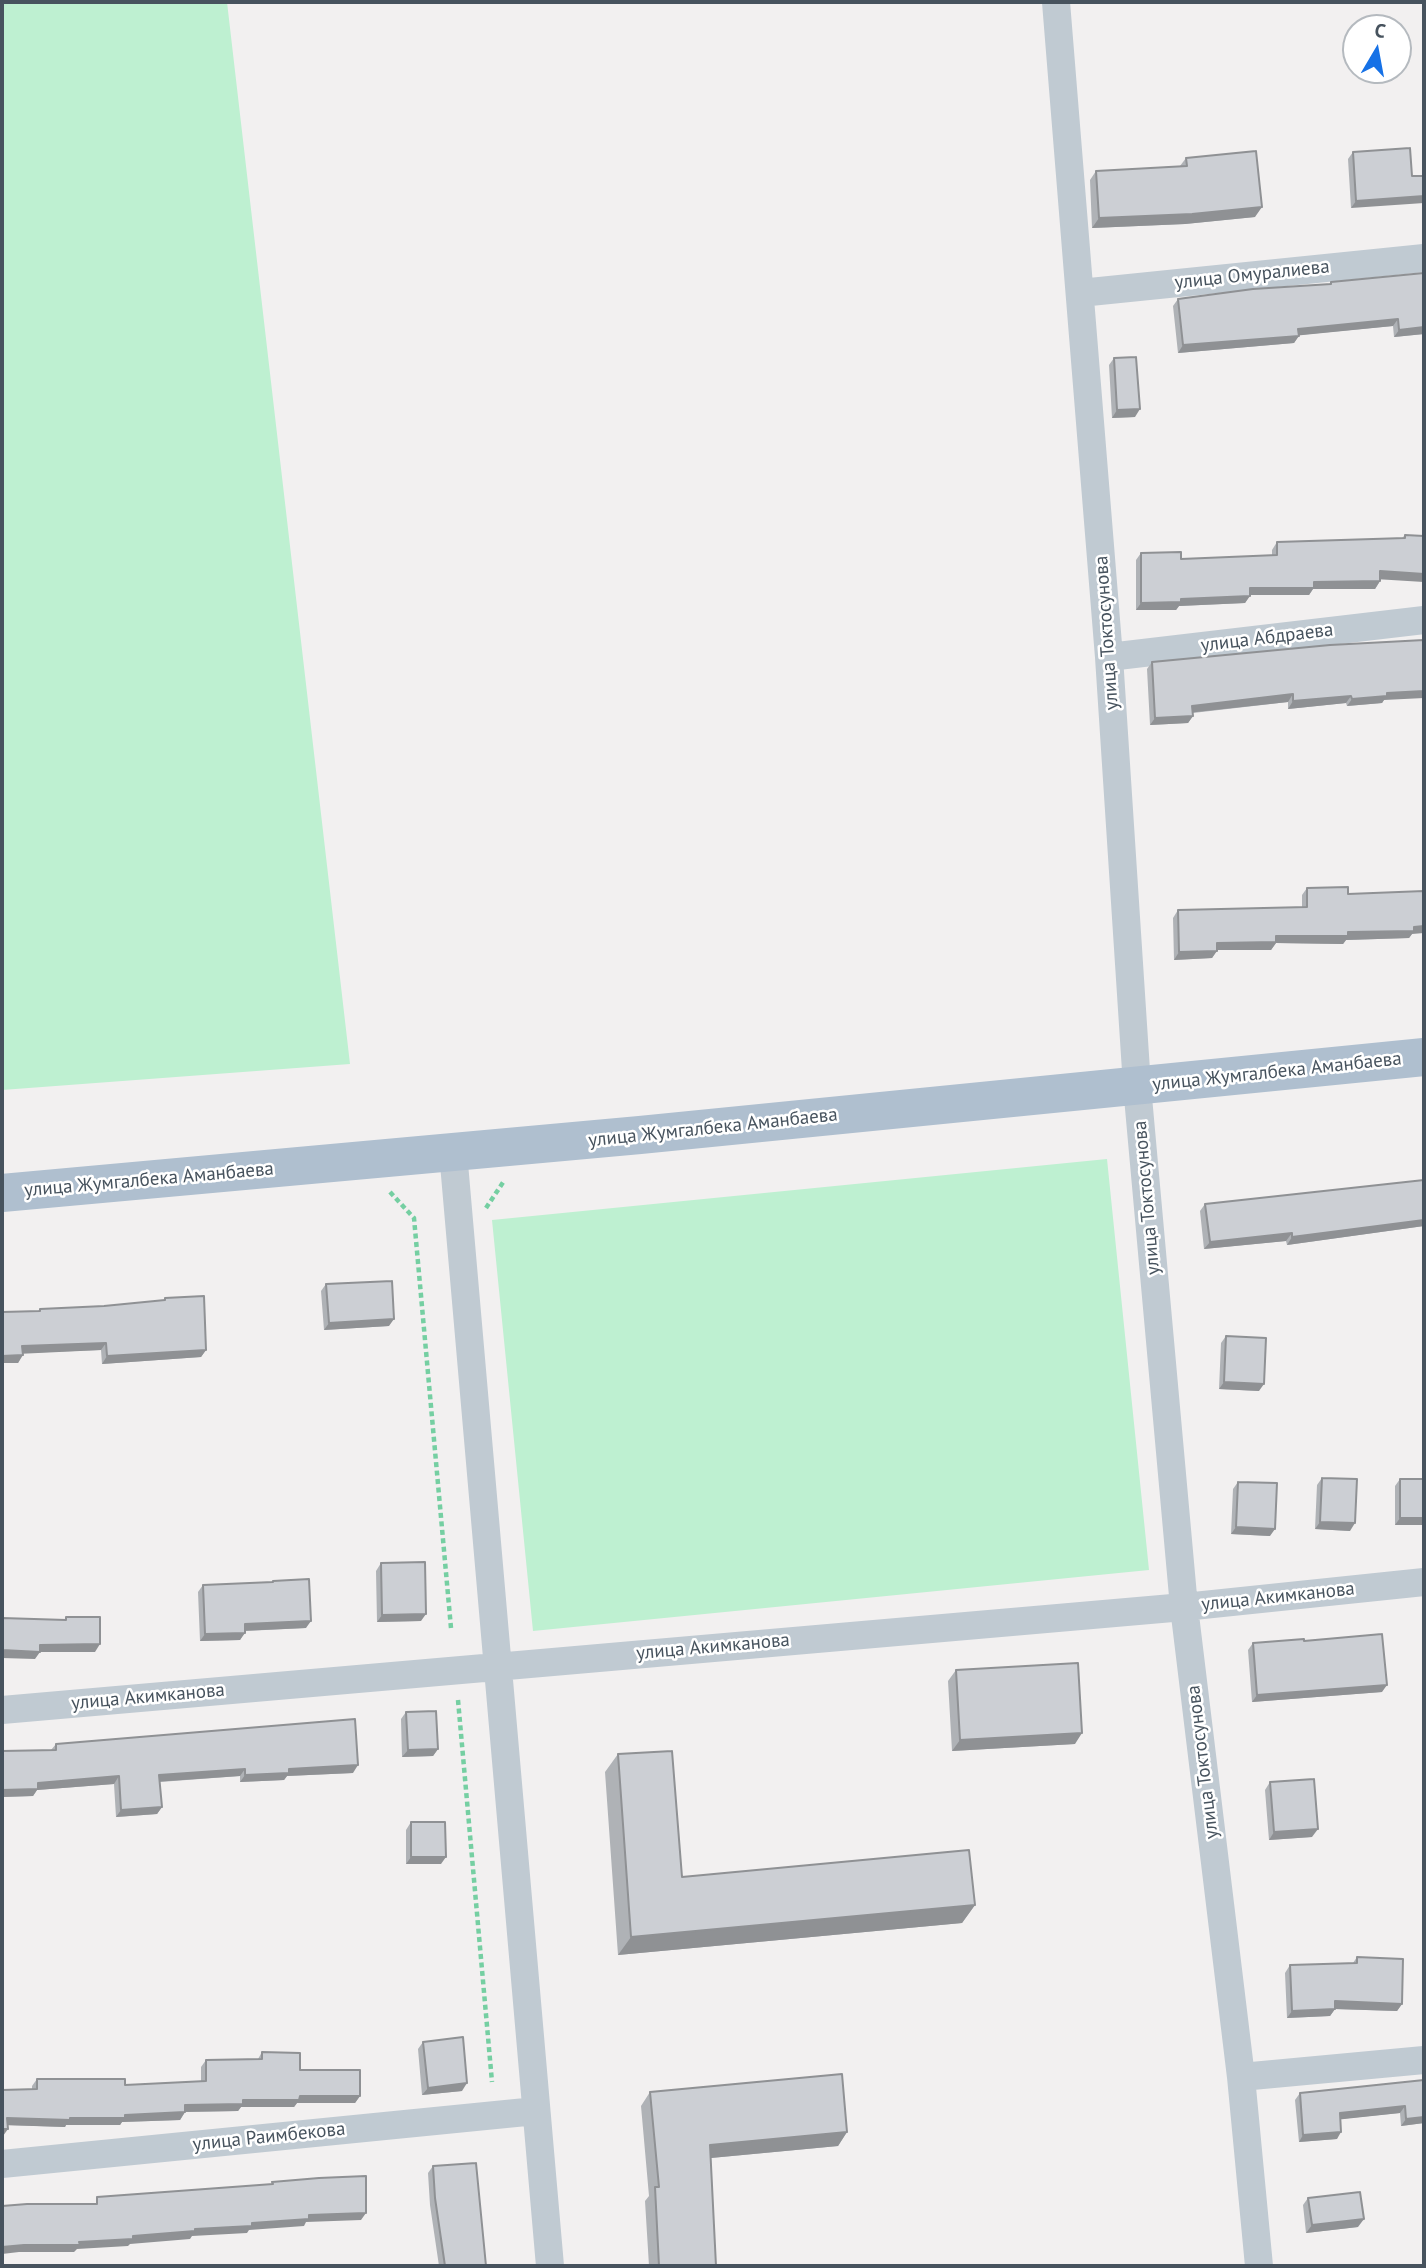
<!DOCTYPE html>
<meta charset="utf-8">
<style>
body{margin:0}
#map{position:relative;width:1426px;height:2268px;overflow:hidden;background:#f2f0f0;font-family:"PT Sans",sans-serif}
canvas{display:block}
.frame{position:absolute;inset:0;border:4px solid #47535e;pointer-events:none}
.north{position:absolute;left:1342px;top:14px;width:70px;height:70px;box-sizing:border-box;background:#fff;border:2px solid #b5babf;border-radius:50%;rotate:10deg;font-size:19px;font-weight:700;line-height:28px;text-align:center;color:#47535e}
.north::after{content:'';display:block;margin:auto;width:24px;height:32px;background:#1671e6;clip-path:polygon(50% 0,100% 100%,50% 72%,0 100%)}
</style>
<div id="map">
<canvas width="1426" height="2268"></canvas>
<div class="frame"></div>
<div class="north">С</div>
</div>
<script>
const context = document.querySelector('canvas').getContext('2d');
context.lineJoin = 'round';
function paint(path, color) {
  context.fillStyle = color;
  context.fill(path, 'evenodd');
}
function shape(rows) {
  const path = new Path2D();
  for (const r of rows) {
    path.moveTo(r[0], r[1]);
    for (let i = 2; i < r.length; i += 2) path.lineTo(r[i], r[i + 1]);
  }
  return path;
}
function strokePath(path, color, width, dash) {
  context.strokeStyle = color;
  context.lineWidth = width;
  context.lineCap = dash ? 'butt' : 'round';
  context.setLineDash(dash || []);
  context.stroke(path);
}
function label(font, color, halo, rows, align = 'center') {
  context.font = font + ' "PT Sans",sans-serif';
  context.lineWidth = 5;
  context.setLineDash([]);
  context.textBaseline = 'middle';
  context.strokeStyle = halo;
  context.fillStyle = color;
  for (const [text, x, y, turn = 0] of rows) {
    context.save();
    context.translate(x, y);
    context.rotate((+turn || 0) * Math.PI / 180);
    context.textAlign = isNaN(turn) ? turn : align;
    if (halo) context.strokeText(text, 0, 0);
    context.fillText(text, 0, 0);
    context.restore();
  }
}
const green = shape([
 [2,2,227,2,350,1064,2,1090],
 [1107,1159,1149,1570,533,1631,492,1220]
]);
const path = shape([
 [390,1192,414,1218,451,1628],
 [486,1208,504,1181],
 [458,1700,492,2082]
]);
const minor = shape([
 [1056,2,1109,657,1137,1086,1184,1607,1241,2077,1259,2266],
 [1080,293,1424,258],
 [1109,657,1424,620],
 [453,1152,550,2266],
 [2,1710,1184,1607,1424,1582],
 [1241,2077,1424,2060],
 [2,2164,536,2111]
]);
const primary = shape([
 [2,1193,640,1135,1424,1057]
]);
const wall = shape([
 [1353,152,1412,176,1351,208,1348,159],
 [1186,158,1255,217,1185,224,1092,228,1090,180,1096,171,1180,166],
 [1331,282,1424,334,1394,337,1393,326,1299,335,1294,343,1178,353,1173,306,1178,299,1329,284],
 [1114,358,1135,417,1112,418,1109,365],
 [1405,535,1424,536,1380,579,1380,581,1375,589,1313,589,1309,595,1250,595,1245,603,1179,606,1176,610,1136,610,1136,560,1141,553,1181,559,1272,555,1272,550,1277,542,1402,538],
 [1152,662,1384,700,1382,703,1347,706,1346,703,1288,709,1288,702,1193,713,1193,716,1188,723,1150,725,1147,669],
 [1307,888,1348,894,1412,934,1409,938,1346,940,1343,944,1276,943,1271,950,1217,950,1212,958,1174,960,1173,918,1178,910,1302,908,1302,895],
 [1424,1180,1424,1226,1287,1245,1286,1241,1204,1249,1200,1211,1205,1204],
 [326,1284,389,1326,324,1330,321,1291],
 [165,1298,206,1350,201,1357,102,1364,101,1350,23,1353,18,1363,2,1363,2,1312,38,1311,40,1309,104,1306,163,1300],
 [1226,1336,1259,1391,1219,1389,1221,1343],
 [1322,1478,1350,1531,1315,1529,1317,1485],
 [1400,1479,1424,1525,1395,1525,1395,1486],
 [1238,1482,1270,1536,1231,1534,1233,1489],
 [381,1563,421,1621,377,1622,376,1571],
 [273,1581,306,1628,245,1631,240,1640,200,1641,198,1592,203,1585,271,1582],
 [1304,1641,1382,1692,1252,1702,1248,1650,1253,1643],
 [956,1670,1075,1744,952,1751,948,1681],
 [406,1712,438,1749,433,1756,402,1757,401,1719],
 [56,1744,353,1773,287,1776,284,1780,240,1782,240,1776,160,1782,162,1807,157,1814,116,1817,114,1784,37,1790,33,1796,2,1797,2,1751,51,1750],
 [618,1754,682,1877,975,1905,962,1923,618,1955,605,1772],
 [1270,1782,1312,1837,1269,1840,1265,1790],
 [411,1822,441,1864,406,1864,406,1830],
 [1357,1957,1402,2004,1397,2011,1335,2009,1330,2016,1287,2018,1285,1973,1290,1965,1353,1963],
 [423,2042,462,2091,422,2095,418,2049],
 [262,2052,300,2070,360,2096,355,2103,297,2103,294,2107,241,2107,238,2111,185,2112,180,2120,122,2122,120,2125,66,2125,65,2127,8,2125,2,2137,2,2090,32,2089,32,2086,37,2079,125,2085,201,2081,201,2067,206,2060,258,2059],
 [1424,2080,1424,2123,1401,2126,1400,2113,1340,2119,1337,2139,1299,2142,1295,2100,1300,2093],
 [650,2092,847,2132,838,2146,711,2158,716,2266,649,2266,645,2201,649,2196,641,2106],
 [433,2166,486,2266,439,2266,430,2205,428,2173],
 [1308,2198,1358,2227,1306,2233,1303,2205]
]);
const shadedWall = shape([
 [1424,196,1424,203,1351,208,1356,201],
 [1262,207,1255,217,1185,224,1092,228,1099,218],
 [1398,319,1393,326,1293,336,1298,329],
 [1424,327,1424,334,1394,337,1399,330],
 [1299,336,1294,343,1178,353,1183,345],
 [1140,409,1135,417,1112,418,1117,410],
 [1380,571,1424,574,1424,582,1375,579],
 [1380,581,1375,589,1313,589,1309,595,1245,595,1250,588,1314,582],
 [1250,596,1245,603,1179,606,1176,610,1136,610,1141,603,1181,599],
 [1424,691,1424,698,1384,700,1382,703,1347,706,1352,699,1387,693],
 [1293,694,1288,702,1187,713,1192,706],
 [1351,696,1346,703,1288,709,1293,701],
 [1193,716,1188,723,1150,725,1155,718],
 [1424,926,1424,933,1412,934,1409,938,1346,940,1343,944,1276,943,1271,950,1212,950,1217,943,1276,936,1348,932],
 [1217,951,1212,958,1174,960,1179,952],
 [1424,1220,1424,1226,1287,1245,1292,1237],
 [1292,1233,1286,1241,1204,1249,1210,1242],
 [394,1319,389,1326,324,1330,329,1323],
 [106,1343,101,1350,17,1354,22,1346],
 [206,1350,201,1357,102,1364,107,1356],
 [23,1355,18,1363,2,1363,2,1356],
 [1224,1382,1264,1384,1259,1391,1219,1389],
 [1400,1518,1424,1518,1424,1525,1395,1525],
 [1320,1522,1355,1523,1350,1531,1315,1529],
 [1236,1527,1275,1529,1270,1536,1231,1534],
 [426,1614,421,1621,377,1622,382,1615],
 [311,1621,306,1628,240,1631,245,1624],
 [245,1633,240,1640,200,1641,205,1634],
 [100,1644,95,1652,40,1652,35,1659,2,1658,2,1650,40,1645],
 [1387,1685,1382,1692,1252,1702,1257,1695],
 [1082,1733,1075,1744,952,1751,960,1740],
 [438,1749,433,1756,402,1757,408,1750],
 [358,1765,353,1773,287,1776,284,1780,240,1782,245,1775,289,1769],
 [245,1769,240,1776,154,1782,159,1775],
 [119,1776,114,1784,37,1790,33,1796,2,1797,2,1790,38,1783],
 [162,1807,157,1814,116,1817,121,1810],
 [1318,1829,1312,1837,1269,1840,1274,1832],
 [411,1857,446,1857,441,1864,406,1864],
 [975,1905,962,1923,618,1955,631,1937],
 [1335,2001,1402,2004,1397,2011,1335,2009,1330,2016,1287,2018,1292,2011],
 [467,2083,462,2091,422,2095,428,2088],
 [300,2096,360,2096,355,2103,297,2103,294,2107,241,2107,238,2111,180,2112,185,2105],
 [1405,2106,1400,2113,1335,2120,1340,2113],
 [185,2112,180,2120,122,2122,120,2125,66,2125,65,2127,2,2125,7,2118,70,2118],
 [1424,2117,1424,2123,1401,2126,1406,2119],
 [2,2129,8,2129,3,2136,2,2137],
 [847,2132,838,2146,700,2159,710,2145],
 [1341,2132,1337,2139,1299,2142,1303,2135],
 [366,2213,361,2220,306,2222,304,2226,249,2230,247,2233,192,2236,190,2239,130,2244,128,2246,77,2249,74,2252,19,2252,2,2254,2,2247,133,2236,252,2223,309,2215],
 [1364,2219,1358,2227,1306,2233,1312,2225]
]);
const building = shape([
 [1410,148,1412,176,1424,176,1424,196,1356,201,1353,152,1410,148],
 [1256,151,1262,207,1192,214,1099,218,1096,171,1187,166,1186,158,1256,151],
 [1424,273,1424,327,1399,330,1398,319,1298,329,1299,336,1183,345,1178,299,1253,289,1331,284,1331,282,1424,273],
 [1136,357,1140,409,1117,410,1114,358,1136,357],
 [1405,535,1424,536,1424,574,1380,571,1380,581,1314,582,1314,588,1250,588,1250,596,1181,599,1181,602,1141,603,1141,553,1181,552,1181,559,1277,555,1277,542,1405,538,1405,535],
 [1424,640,1424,691,1387,693,1387,696,1352,699,1351,696,1293,701,1293,694,1192,706,1193,716,1155,718,1152,662,1330,645,1424,640],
 [1348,887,1348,894,1424,891,1424,926,1414,927,1414,931,1348,932,1348,936,1276,936,1276,942,1217,943,1217,951,1179,952,1178,910,1307,907,1307,888,1348,887],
 [1424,1180,1424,1220,1292,1237,1292,1233,1210,1242,1205,1204,1424,1180],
 [392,1281,394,1319,329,1323,326,1284,392,1281],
 [204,1296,206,1350,107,1356,106,1343,22,1346,23,1355,2,1356,2,1312,40,1311,40,1309,104,1306,165,1300,165,1298,204,1296],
 [1226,1336,1266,1338,1264,1384,1224,1382,1226,1336],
 [1322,1478,1357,1479,1355,1523,1320,1522,1322,1478],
 [1400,1479,1424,1479,1424,1518,1400,1518,1400,1479],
 [1238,1482,1277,1483,1275,1529,1236,1527,1238,1482],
 [425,1562,426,1614,382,1615,381,1563,425,1562],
 [309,1579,311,1621,245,1624,245,1633,205,1634,203,1585,273,1582,273,1581,309,1579],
 [66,1617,100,1617,100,1644,40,1645,40,1652,2,1650,2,1618,66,1620,66,1617],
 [1382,1634,1387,1685,1257,1695,1253,1643,1304,1639,1304,1641,1382,1634],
 [1078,1663,1082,1733,960,1740,956,1670,1078,1663],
 [436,1711,438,1749,408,1750,406,1712,436,1711],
 [355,1719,358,1765,289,1769,289,1773,245,1775,245,1769,159,1775,162,1807,121,1810,119,1776,38,1783,38,1789,2,1790,2,1751,56,1750,56,1744,355,1719],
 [672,1751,682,1877,969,1850,975,1905,631,1937,618,1754,672,1751],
 [1314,1779,1318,1829,1274,1832,1270,1782,1314,1779],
 [411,1822,445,1822,446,1857,411,1857,411,1822],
 [1357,1957,1403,1959,1402,2004,1335,2001,1335,2009,1292,2011,1290,1965,1357,1963,1357,1957],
 [463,2037,467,2083,428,2088,423,2042,463,2037],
 [262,2052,300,2053,300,2070,360,2070,360,2096,300,2096,299,2100,243,2100,243,2104,185,2105,185,2112,125,2115,125,2118,70,2118,70,2120,7,2118,8,2129,2,2129,2,2090,37,2089,37,2079,125,2079,125,2085,206,2081,206,2060,262,2059,262,2052],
 [842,2074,847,2132,710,2145,716,2266,659,2266,655,2187,659,2187,650,2092,842,2074],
 [1424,2080,1424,2117,1406,2119,1405,2106,1340,2113,1341,2132,1303,2135,1300,2093,1424,2080],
 [476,2163,486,2266,445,2266,435,2198,433,2166,476,2163],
 [366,2176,366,2213,309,2215,309,2219,252,2223,252,2226,195,2229,195,2231,133,2236,133,2239,79,2242,80,2245,24,2245,2,2247,2,2206,27,2204,97,2204,97,2197,273,2184,272,2182,319,2178,366,2176],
 [1360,2192,1364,2219,1312,2225,1308,2198,1360,2192]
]);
const streetNames = [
 ["улица Омуралиева",1252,275,-6],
 ["улица Токтосунова",1107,633,-94],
 ["улица Абдраева",1267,638,-7],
 ["улица Жумгалбека Аманбаева",1277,1072,-6],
 ["улица Жумгалбека Аманбаева",713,1128,-6],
 ["улица Жумгалбека Аманбаева",149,1180,-5],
 ["улица Токтосунова",1147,1198,-95],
 ["улица Акимканова",1278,1597,-6],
 ["улица Акимканова",713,1647,-5],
 ["улица Акимканова",148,1697,-5],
 ["улица Токтосунова",1203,1762,-97],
 ["улица Раимбекова",269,2137,-6]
];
paint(green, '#bef0d1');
strokePath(path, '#75cfa2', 4.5, [5, 3.5]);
strokePath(minor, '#c0cad2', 28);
strokePath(primary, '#afbfcf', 38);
paint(wall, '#afb2b6');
paint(shadedWall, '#8f9194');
paint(building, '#cccfd4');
strokePath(building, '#8f9194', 2);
label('19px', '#47535e', '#fff', streetNames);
</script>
